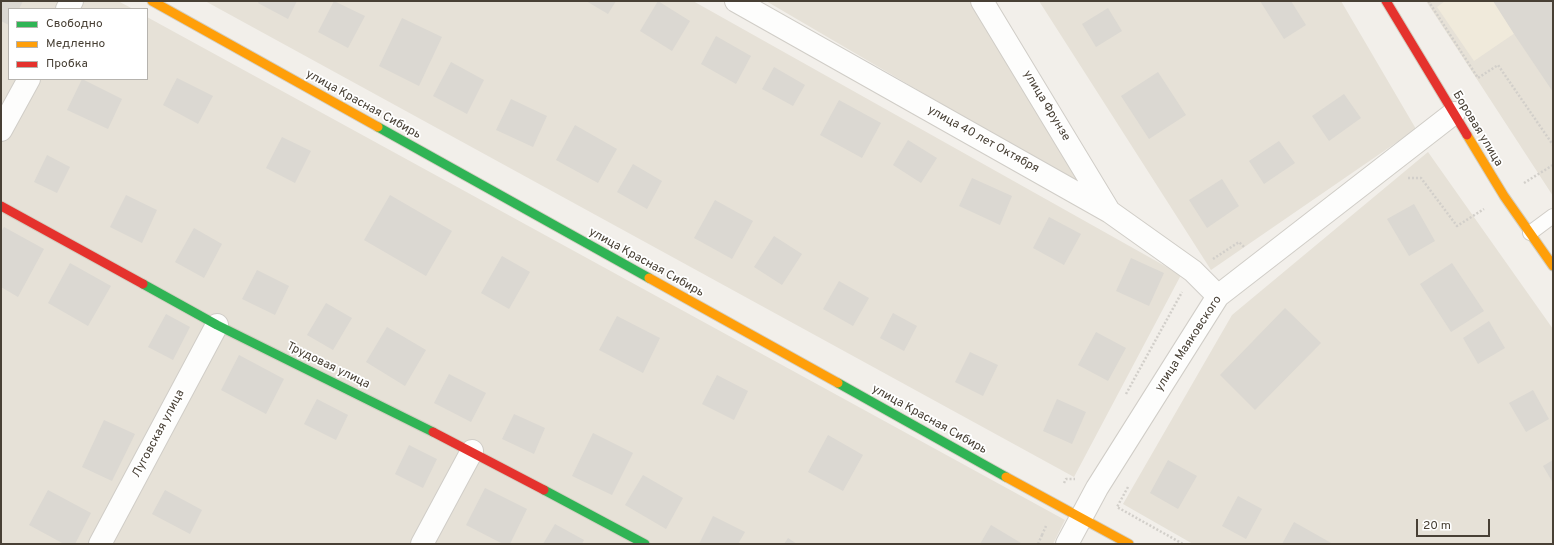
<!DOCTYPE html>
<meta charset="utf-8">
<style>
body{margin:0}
#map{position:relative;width:1554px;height:545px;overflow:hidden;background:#f2efea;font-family:Overpass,sans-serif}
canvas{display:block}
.frame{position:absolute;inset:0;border:2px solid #484035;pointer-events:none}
.legend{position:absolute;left:8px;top:8px;width:140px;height:72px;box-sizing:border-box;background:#fff;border:1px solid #b6b3ae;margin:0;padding:5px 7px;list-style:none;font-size:12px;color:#484035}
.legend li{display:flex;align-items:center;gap:8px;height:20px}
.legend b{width:20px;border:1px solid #b6b3ae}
.scale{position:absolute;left:1416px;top:519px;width:74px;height:18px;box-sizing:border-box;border:2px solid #484035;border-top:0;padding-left:5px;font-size:12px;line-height:14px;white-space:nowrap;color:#484035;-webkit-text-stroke:3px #fff;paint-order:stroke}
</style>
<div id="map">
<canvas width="1554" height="545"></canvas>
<div class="frame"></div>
<ul class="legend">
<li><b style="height:5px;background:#30b455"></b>Свободно</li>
<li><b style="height:5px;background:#ff9f0a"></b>Медленно</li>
<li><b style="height:5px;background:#e5322d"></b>Пробка</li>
</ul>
<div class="scale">20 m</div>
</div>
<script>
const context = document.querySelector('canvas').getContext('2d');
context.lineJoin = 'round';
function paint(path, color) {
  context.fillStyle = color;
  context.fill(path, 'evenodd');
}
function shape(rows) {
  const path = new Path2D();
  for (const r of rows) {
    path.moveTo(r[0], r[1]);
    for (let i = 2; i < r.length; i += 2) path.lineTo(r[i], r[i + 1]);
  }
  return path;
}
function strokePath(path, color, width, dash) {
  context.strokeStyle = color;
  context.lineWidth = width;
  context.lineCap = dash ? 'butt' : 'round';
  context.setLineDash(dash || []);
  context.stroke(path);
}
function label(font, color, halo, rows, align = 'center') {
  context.font = font + ' Overpass,sans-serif';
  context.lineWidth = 3.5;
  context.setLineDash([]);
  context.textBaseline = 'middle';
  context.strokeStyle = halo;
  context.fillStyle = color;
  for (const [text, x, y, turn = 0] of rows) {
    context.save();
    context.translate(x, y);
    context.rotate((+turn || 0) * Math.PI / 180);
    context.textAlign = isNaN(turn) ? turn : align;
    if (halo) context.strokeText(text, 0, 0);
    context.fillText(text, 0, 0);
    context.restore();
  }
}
const residential = shape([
 [1,1,118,1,133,9,9,9,9,79,147,79,147,17,1065,520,1053,544,1,544],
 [205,1,693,1,1181,275,1074,477],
 [766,1,971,1,1085,188],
 [1039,1,1341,1,1416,129,1211,270],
 [1426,1,1553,1,1553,196],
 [1428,152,1553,329,1553,544,1193,544,1123,504,1232,315]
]);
const education = shape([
 [1445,1,1553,1,1553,7,1474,61,1437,7]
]);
const building = shape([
 [1,1,23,1,19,9,9,9,9,25,1,21],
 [259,1,297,1,288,19,258,3],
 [334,1,365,16,348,48,318,32],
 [586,1,616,1,608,14],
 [658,1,690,21,672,51,640,31],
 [1260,1,1291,1,1306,25,1284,39],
 [1493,1,1553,1,1553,92,1514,34],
 [1108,8,1122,31,1096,47,1082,24],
 [402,18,442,37,419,86,379,66],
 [716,36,751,56,736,84,701,64],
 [451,62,484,80,467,114,433,96],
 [774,67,805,85,793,106,762,89],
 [1158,72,1186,115,1149,139,1121,96],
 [177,78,213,96,198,124,163,105],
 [82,79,122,99,108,129,67,110],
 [1344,94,1361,118,1329,141,1312,116],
 [511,99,547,116,533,147,496,130],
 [839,100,881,123,862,158,820,135],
 [575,125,617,149,598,183,556,160],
 [282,137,311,151,295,183,266,168],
 [908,140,937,158,921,183,893,165],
 [1279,141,1295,163,1264,184,1249,161],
 [47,155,70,167,57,193,34,182],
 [633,164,662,181,647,209,617,192],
 [972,178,1012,196,1000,225,959,206],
 [1222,179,1239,206,1207,228,1189,200],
 [126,195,157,210,142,243,110,227],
 [390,195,452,231,426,276,364,240],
 [715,200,753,221,732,259,694,238],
 [1414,204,1435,241,1409,256,1387,219],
 [1049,217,1081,234,1064,265,1033,248],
 [4,227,44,249,18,297,1,287,1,232],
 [194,228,222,244,204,278,175,262],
 [774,236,802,254,782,285,754,267],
 [502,256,530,272,509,309,481,293],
 [1131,258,1164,273,1149,306,1116,291],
 [70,263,111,286,88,326,48,303],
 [1452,263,1484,311,1451,332,1420,284],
 [257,270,289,286,275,315,242,299],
 [839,281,869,298,853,326,823,309],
 [326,303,352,318,333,350,307,335],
 [1285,308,1321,343,1255,410,1220,375],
 [893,313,917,326,904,351,880,338],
 [166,314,190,327,173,360,148,347],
 [617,316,660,338,643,373,599,350],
 [1489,321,1505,348,1478,364,1463,338],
 [387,327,426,350,405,386,366,362],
 [1096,332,1126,348,1108,381,1078,365],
 [970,352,998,365,983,396,955,382],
 [239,355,284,379,266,414,221,390],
 [449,374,486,393,471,422,434,403],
 [717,375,748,391,734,420,702,404],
 [1533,390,1549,419,1526,432,1509,403],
 [317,399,348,415,336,440,304,424],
 [1057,399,1086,412,1072,444,1043,431],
 [514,414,545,428,534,454,502,439],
 [104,420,135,434,112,481,82,467],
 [593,433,633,453,612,495,572,476],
 [828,435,863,455,843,491,808,472],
 [409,445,437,459,423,488,395,474],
 [1168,460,1197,476,1178,509,1150,493],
 [1553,460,1553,483,1543,466],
 [643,475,683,498,666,529,625,505],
 [485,488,527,509,510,544,503,544,466,525],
 [48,490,91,513,75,544,64,544,29,525],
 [165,490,202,510,190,534,152,514],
 [1238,496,1262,509,1246,539,1222,526],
 [713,516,745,532,738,544,699,544],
 [1294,522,1333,544,1282,544],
 [555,524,584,540,582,544,543,544],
 [991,525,1021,543,1020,544,980,544],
 [788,538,797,544,784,544]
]);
const path = shape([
 [1430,1,1429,2,1478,78,1498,65,1553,145],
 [1408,178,1421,178,1457,226,1484,209],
 [1524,183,1553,165],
 [1213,259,1239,242,1244,247],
 [1126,394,1182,292],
 [1064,483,1066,479,1075,479],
 [1128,487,1117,507,1183,544],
 [1042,535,1046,526],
 [1038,544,1042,535,1043,535]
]);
const lane = shape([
 [1530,233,1553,216]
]);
const street = shape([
 [736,1,1110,212,1193,271,1218,296],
 [982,1,1109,211],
 [67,9,72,1],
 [1,130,29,79],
 [100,544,217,325],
 [422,544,472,451],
 [1067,544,1097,488,1218,296,1454,113]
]);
const fast = shape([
 [378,127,649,278],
 [143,284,217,325,433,432],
 [838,383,1006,477],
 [544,490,645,544]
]);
const slow = shape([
 [152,1,378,127],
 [1467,135,1504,196,1553,266],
 [649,278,838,383],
 [1006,477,1129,544]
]);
const jam = shape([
 [1386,1,1467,135],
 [1,206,143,284],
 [433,432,544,490]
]);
const streetNames = [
 ["улица Красная Сибирь",363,105,29],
 ["улица Фрунзе",1046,106,59],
 ["Боровая улица",1477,129,59],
 ["улица 40 лет Октября",983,140,29],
 ["улица Красная Сибирь",646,263,29],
 ["улица Маяковского",1189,344,-57],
 ["Трудовая улица",328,366,26],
 ["улица Красная Сибирь",929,420,29],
 ["Луговская улица",159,434,-62]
];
paint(residential, '#e6e1d7');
paint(education, '#f0eadb');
paint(building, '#dbd8d2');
strokePath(lane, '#d0cdc7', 16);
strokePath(street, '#d0cdc7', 24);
strokePath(fast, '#d3cec1', 11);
strokePath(slow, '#d3cec1', 11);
strokePath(jam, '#d3cec1', 11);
strokePath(path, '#d2cfca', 2.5, [2, 2]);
strokePath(lane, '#fdfdfc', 14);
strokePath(street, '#fdfdfc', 22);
strokePath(fast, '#30b455', 9);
strokePath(slow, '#ff9f0a', 9);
strokePath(jam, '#e5322d', 9);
label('12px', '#484035', '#fff', streetNames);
</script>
